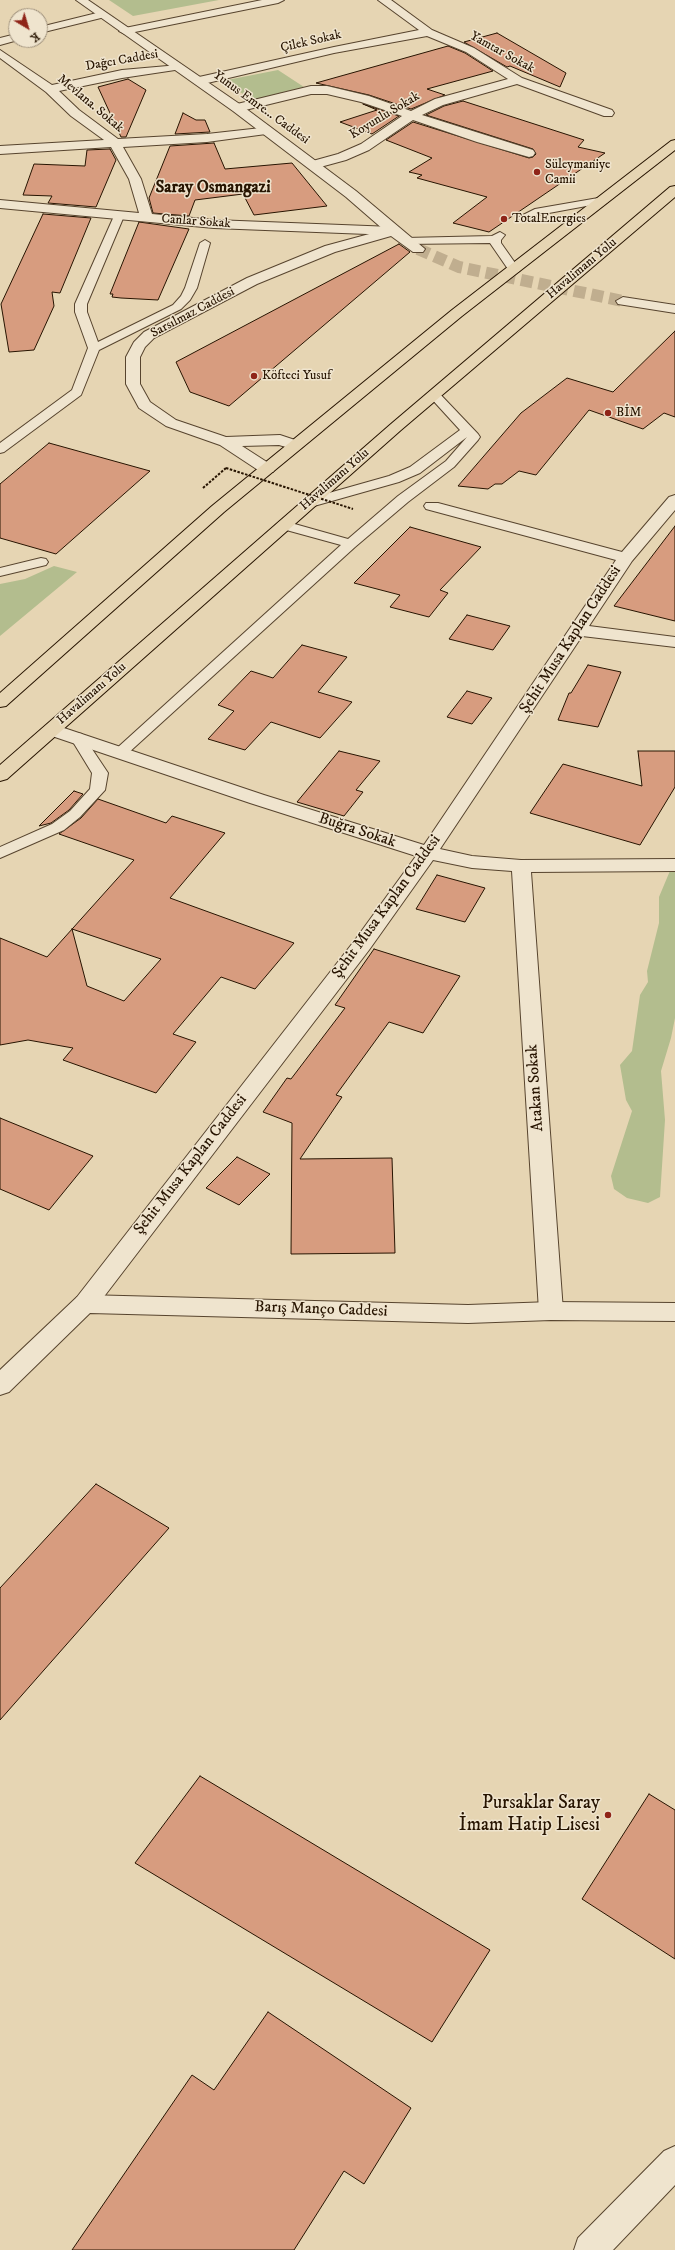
<!DOCTYPE html>
<meta charset="utf-8">
<style>
body{margin:0}
#map{position:relative;width:675px;height:2250px;overflow:hidden;background:#e6d5b3;font-family:"IM FELL DW Pica",serif}
canvas{display:block}
.north{position:absolute;left:8px;top:8px;width:40px;height:40px;box-sizing:border-box;background:#efe4ce;border:1px solid #9f917c;border-radius:50%;rotate:142deg;font-size:11px;font-weight:700;line-height:16px;text-align:center;color:#271401}
.north::after{content:'';display:block;margin:auto;width:14px;height:18px;background:#8f2418;clip-path:polygon(50% 0,100% 100%,50% 72%,0 100%)}
</style>
<div id="map">
<canvas width="675" height="2250"></canvas>
<div class="north">K</div>
</div>
<script>
const context = document.querySelector('canvas').getContext('2d');
context.lineJoin = 'round';
function paint(path, color) {
  context.fillStyle = color;
  context.fill(path, 'evenodd');
}
function shape(rows) {
  const path = new Path2D();
  for (const r of rows) {
    path.moveTo(r[0], r[1]);
    for (let i = 2; i < r.length; i += 2) path.lineTo(r[i], r[i + 1]);
  }
  return path;
}
function strokePath(path, color, width, dash) {
  context.strokeStyle = color;
  context.lineWidth = width;
  context.lineCap = dash ? 'butt' : 'round';
  context.setLineDash(dash || []);
  context.stroke(path);
}
function label(font, color, halo, rows, align = 'center') {
  context.font = font + ' "IM FELL DW Pica",serif';
  context.lineWidth = 3;
  context.setLineDash([]);
  context.textBaseline = 'middle';
  context.strokeStyle = halo;
  context.fillStyle = color;
  for (const [text, x, y, turn = 0] of rows) {
    context.save();
    context.translate(x, y);
    context.rotate((+turn || 0) * Math.PI / 180);
    context.textAlign = isNaN(turn) ? turn : align;
    if (halo) context.strokeText(text, 0, 0);
    context.fillText(text, 0, 0);
    context.restore();
  }
}
const green = shape([
 [109,0,219,0,133,16],
 [278,70,304,87,253,100,222,81],
 [54,566,77,572,0,636,0,584,25,579],
 [672,866,675,867,675,1018,671,1038,661,1071,665,1120,660,1197,648,1203,627,1198,614,1189,611,1176,632,1111,626,1100,620,1065,632,1051,640,995,648,982,647,971,659,923,659,897]
]);
const building = shape([
 [497,33,566,73,560,87,510,66,507,67,464,42,497,33],
 [448,46,465,53,493,71,427,89,445,95,411,109,369,95,316,83,448,46],
 [128,79,146,90,126,137,121,137,98,87,128,79],
 [463,101,584,140,578,147,605,153,489,232,453,223,487,197,417,178,422,175,409,172,432,158,386,140,413,122,529,158,533,157,536,154,533,149,426,115,444,106,463,101],
 [363,104,399,116,372,134,340,122,377,110,363,104],
 [183,113,196,120,205,120,210,132,175,134,183,113],
 [214,143,225,169,292,163,327,206,254,215,243,194,195,200,189,216,153,213,149,198,170,146,214,143],
 [110,149,116,160,96,207,48,203,52,196,23,195,34,164,85,166,87,150,110,149],
 [43,214,91,218,60,293,52,292,54,306,34,350,9,352,1,304,43,214],
 [139,222,189,229,158,300,121,298,112,297,113,294,110,294,139,222],
 [399,244,410,252,229,406,190,392,176,362,399,244],
 [675,331,675,417,664,413,643,429,589,410,536,475,519,471,502,484,495,484,488,489,458,486,521,413,567,378,613,392,675,331],
 [49,443,150,471,56,554,0,538,0,484,49,443],
 [675,526,675,621,614,606,675,526],
 [410,527,481,547,440,590,448,593,429,617,390,607,400,595,354,583,410,527],
 [467,615,510,626,493,650,449,639,467,615],
 [302,645,347,657,318,692,352,702,320,738,271,722,245,750,208,739,234,711,218,705,251,671,273,678,302,645],
 [588,665,621,672,598,727,558,720,569,693,571,693,588,665],
 [467,691,492,698,472,724,447,717,467,691],
 [339,751,380,761,356,790,363,792,344,816,297,802,339,751],
 [638,751,675,751,675,787,640,845,530,813,563,764,642,786,638,751],
 [74,791,83,794,69,810,51,823,39,826,74,791],
 [98,799,166,823,172,816,225,833,170,898,294,943,255,989,221,977,173,1034,196,1042,156,1093,63,1060,73,1048,28,1040,0,1045,0,938,47,957,134,860,59,834,81,818,98,799],
 [72,929,161,959,124,1001,87,986,72,929],
 [437,875,485,888,465,922,416,909,437,875],
 [374,949,460,976,423,1033,389,1022,336,1095,342,1097,300,1159,392,1158,395,1253,291,1254,292,1123,263,1112,287,1078,291,1079,345,1008,335,1005,374,949],
 [0,1118,93,1156,49,1210,0,1189,0,1118],
 [237,1157,270,1174,239,1205,206,1188,237,1157],
 [96,1484,169,1528,0,1720,0,1588,96,1484],
 [200,1776,490,1950,432,2042,135,1863,200,1776],
 [649,1794,675,1810,675,1959,582,1899,649,1794],
 [268,2012,411,2108,364,2184,344,2171,294,2250,72,2250,192,2075,214,2090,268,2012]
]);
const tertiaryTunnel = shape([
 [418,249,459,267,623,301]
]);
const path = shape([
 [203,488,226,468]
]);
const service = shape([
 [604,197,608,198,608,202,538,215,522,221,517,218,535,209,604,197],
 [119,213,124,216,87,304,87,312,98,342,173,305,181,296,185,288,200,243,205,240,210,243,197,288,190,300,181,309,99,350,81,395,4,452,0,453,0,443,72,390,88,348,75,312,75,304,114,216,119,213],
 [500,232,505,235,501,240,501,243,520,270,518,272,510,272,490,243,405,244,400,241,405,238,492,236,500,232],
 [434,391,438,392,478,434,480,437,478,440,454,467,408,502,355,547,126,755,116,755,113,752,116,749,341,545,279,528,277,525,279,522,284,521,348,539,398,496,446,461,467,437,420,473,399,482,314,506,304,506,302,503,304,500,389,476,410,467,460,430,428,395,434,391],
 [41,558,46,559,48,562,46,565,0,576,0,568,41,558],
 [77,733,82,734,108,773,105,790,80,817,64,830,0,858,0,847,52,824,70,811,90,789,92,773,70,737,72,734,77,733]
]);
const minor = shape([
 [262,0,284,0,278,3,125,34,119,31,125,28,262,0],
 [378,0,391,0,432,30,474,48,522,78,612,110,614,113,612,116,604,116,517,84,443,105,422,115,533,150,535,153,533,156,529,157,477,142,413,120,369,150,346,160,313,169,307,165,309,162,338,154,361,144,402,116,361,102,327,94,311,94,237,112,231,108,233,105,311,86,327,86,369,96,411,111,435,99,508,79,466,52,427,36,334,53,199,85,193,81,199,77,334,47,419,30,378,0],
 [101,12,107,15,105,17,40,33,40,27,101,12],
 [16,34,16,40,18,40,0,45,0,38,16,34],
 [0,50,52,85,122,70,179,65,181,67,179,69,175,70,122,78,59,91,79,110,118,139,207,134,270,127,272,130,270,133,266,134,207,142,123,147,141,179,152,214,214,220,393,227,400,231,393,235,214,228,0,208,0,200,139,213,129,179,111,147,0,154,0,146,104,140,71,116,46,92,0,58,0,50],
 [623,297,675,305,675,313,618,304,616,301,623,297],
 [675,495,675,510,632,561,589,626,675,637,675,647,582,636,440,849,472,856,521,860,675,859,675,871,531,872,563,1311,559,1318,551,1320,543,1318,539,1311,512,871,472,868,433,860,369,950,93,1311,85,1313,77,1311,73,1304,77,1297,355,940,416,856,250,803,46,734,43,730,46,726,52,725,58,726,264,795,424,845,616,560,426,509,424,506,426,503,438,503,622,552,669,497,675,495],
 [675,2146,675,2185,613,2250,574,2250,578,2238,664,2151,675,2146]
]);
const tertiary = shape([
 [76,0,88,0,241,105,356,191,425,249,423,252,413,252,391,236,335,252,257,284,154,338,145,347,140,357,140,384,150,402,176,420,226,437,280,435,301,442,304,445,301,448,296,450,279,445,242,446,273,466,275,469,273,472,261,472,220,445,166,426,139,408,126,384,126,357,134,342,144,332,247,278,325,246,384,230,346,197,233,111,76,0],
 [85,1295,468,1305,551,1302,675,1303,675,1321,551,1320,468,1323,90,1313,9,1392,0,1395,0,1370,77,1297,85,1295]
]);
const trunk = shape([
 [675,140,675,150,462,316,224,512,6,706,0,707,0,693,212,506,452,310,671,141,675,140],
 [675,186,675,197,401,430,7,779,0,781,0,765,391,424,670,187,675,186]
]);
const pathBridge = shape([
 [226,468,353,509]
]);
const markers = [
 [537,172,4,"#8f2418"],
 [504,219,4,"#8f2418"],
 [254,376,4,"#8f2418"],
 [608,413,4,"#8f2418"],
 [608,1815,4,"#8f2418"]
];
const farStreetnames = [
 ["Çilek Sokak",311,42,-13],
 ["Yamtar Sokak",502,53,29],
 ["Dağcı Caddesi",122,61,-10],
 ["Mevlana. Sokak",90,104,40],
 ["Yunus Emre... Caddesi",261,108,36],
 ["Koyunlu Sokak",385,116,-31],
 ["Canlar Sokak",196,222,4],
 ["Havalimanı Yolu",582,269,-40],
 ["Sarsılmaz Caddesi",193,313,-28],
 ["Havalimanı Yolu",335,480,-41],
 ["Havalimanı Yolu",92,694,-41]
];
const farPoinames = [
 ["Süleymaniye",545,165],
 ["Camii",545,180],
 ["TotalEnergies",512,219],
 ["Köfteci Yusuf",262,376],
 ["BİM",616,413]
];
const streetNames = [
 ["Şehit Musa Kaplan Caddesi",571,640,-57],
 ["Buğra Sokak",357,831,18],
 ["Şehit Musa Kaplan Caddesi",387,907,-54],
 ["Atakan Sokak",536,1088,-94],
 ["Şehit Musa Kaplan Caddesi",191,1165,-52],
 ["Barış Manço Caddesi",321,1310,2]
];
const farDistrictnames = [
 ["Saray Osmangazi",213,188]
];
const nearPoinames = [
 ["Pursaklar Saray",600,1804],
 ["İmam Hatip Lisesi",600,1826]
];
paint(green, '#b3bd8e');
paint(building, '#d79c7f');
strokePath(building, '#271401', 1);
strokePath(tertiaryTunnel, '#c0ae8f', 12, [12, 6]);
strokePath(service, '#57442e', 2);
strokePath(minor, '#57442e', 2);
strokePath(tertiary, '#57442e', 2);
strokePath(trunk, '#271401', 2);
strokePath(path, '#271401', 2, [2.5, 1.5]);
paint(service, '#efe4ce');
paint(minor, '#efe4ce');
paint(tertiary, '#efe4ce');
paint(trunk, '#e6d5b3');
strokePath(pathBridge, '#271401', 2, [2.5, 1.5]);
for (const [x, y, r, color] of markers) {
  const dot = new Path2D();
  dot.arc(x, y, r, 0, 2 * Math.PI);
  context.fillStyle = color;
  context.fill(dot);
  strokePath(dot, '#efe4ce', 1.5);
}
label('13px', '#271401', '#efe4ce', farStreetnames);
label('13px', '#271401', '#efe4ce', farPoinames, 'left');
label('16px', '#271401', '#efe4ce', streetNames);
label('bold 17px', '#271401', '#efe4ce', farDistrictnames);
label('19px', '#271401', '#efe4ce', nearPoinames, 'right');
</script>
